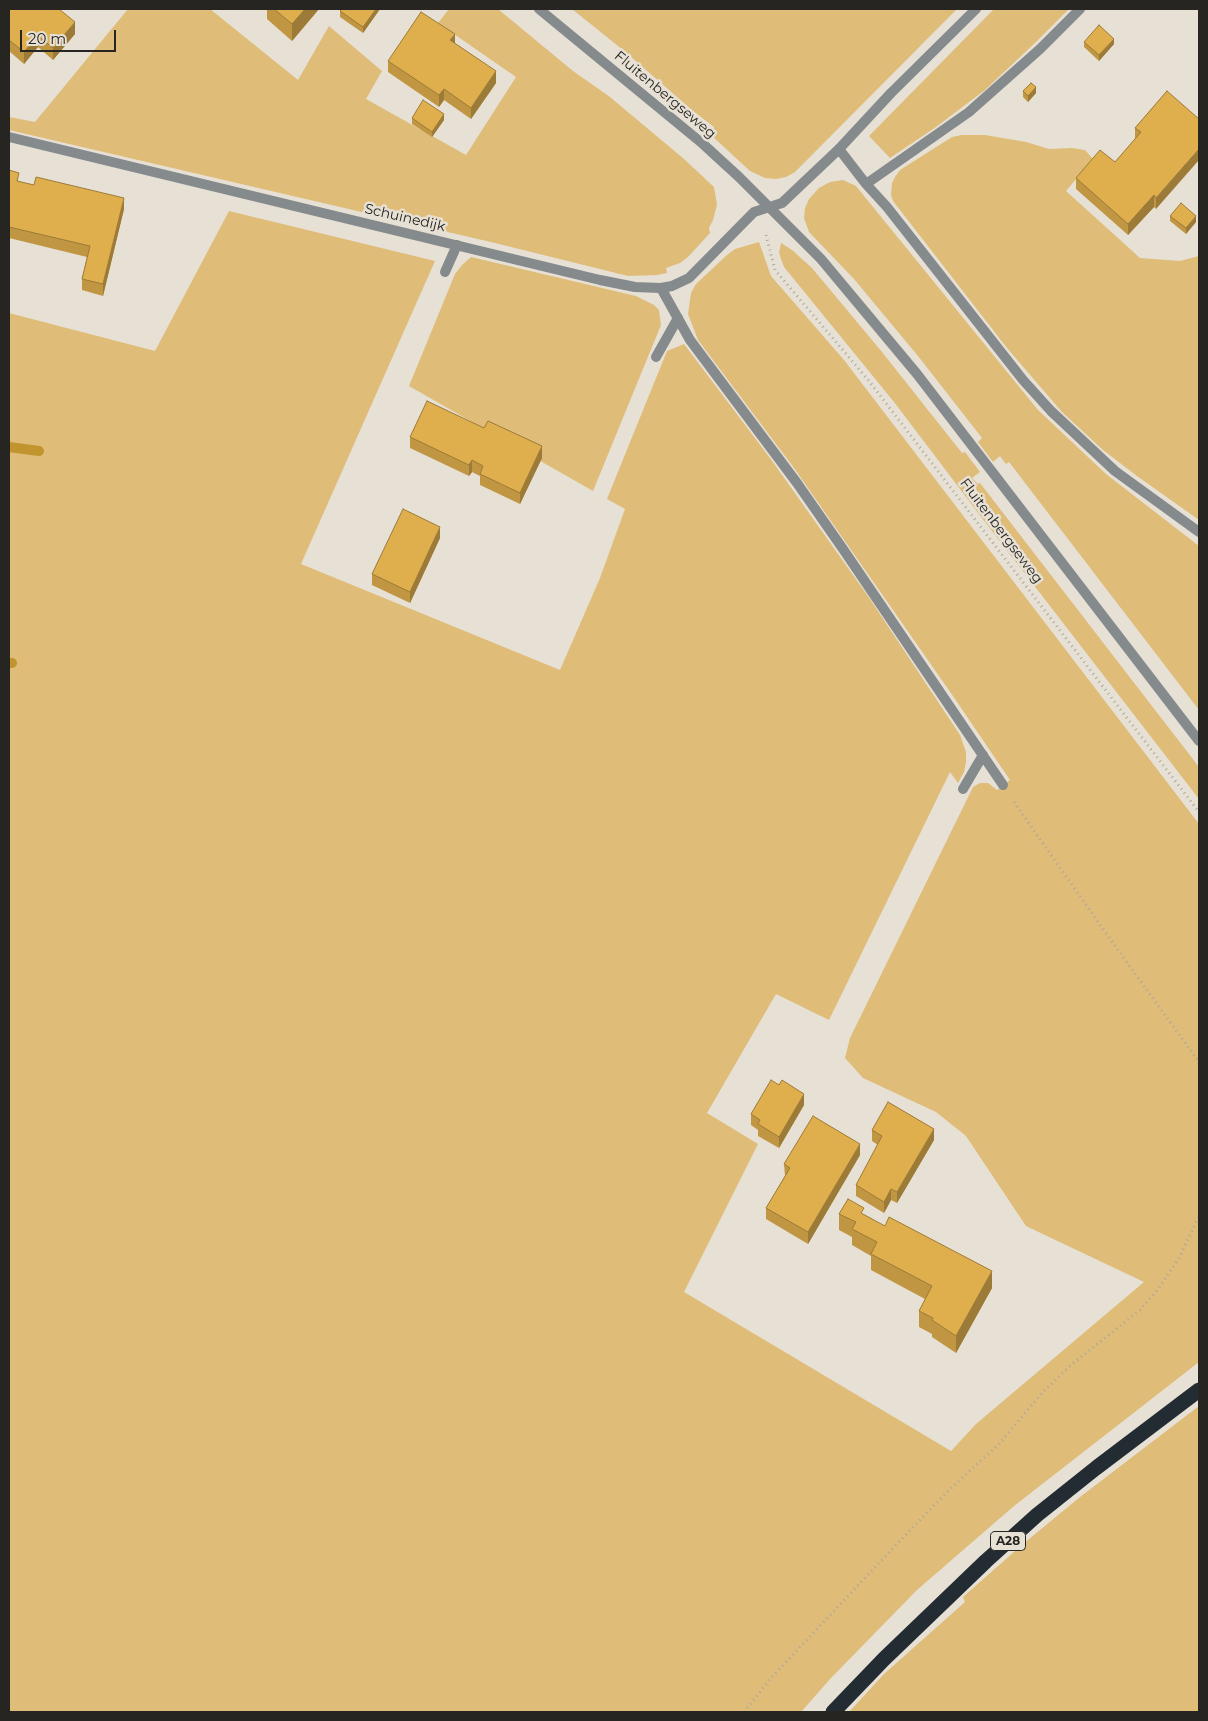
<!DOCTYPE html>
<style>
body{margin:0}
#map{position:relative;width:1208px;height:1721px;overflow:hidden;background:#e7e0d5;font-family:Montserrat,sans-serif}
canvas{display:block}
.frame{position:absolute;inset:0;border:10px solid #272521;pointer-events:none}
.scale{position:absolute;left:20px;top:30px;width:96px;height:22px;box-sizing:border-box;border:2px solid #272521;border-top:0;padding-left:6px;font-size:15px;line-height:18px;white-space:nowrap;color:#272521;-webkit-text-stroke:4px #e7e0d5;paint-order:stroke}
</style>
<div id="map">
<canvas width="1208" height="1721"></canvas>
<div class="frame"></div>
<div class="scale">20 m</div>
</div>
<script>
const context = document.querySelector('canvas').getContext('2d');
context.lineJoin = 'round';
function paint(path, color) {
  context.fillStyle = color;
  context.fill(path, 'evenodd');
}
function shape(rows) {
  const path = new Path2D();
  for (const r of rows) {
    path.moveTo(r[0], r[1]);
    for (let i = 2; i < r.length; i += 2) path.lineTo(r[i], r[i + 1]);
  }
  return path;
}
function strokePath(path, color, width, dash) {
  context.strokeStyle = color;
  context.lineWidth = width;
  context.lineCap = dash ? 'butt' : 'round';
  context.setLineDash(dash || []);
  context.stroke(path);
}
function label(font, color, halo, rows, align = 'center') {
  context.font = font + ' Montserrat,sans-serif';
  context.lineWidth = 5;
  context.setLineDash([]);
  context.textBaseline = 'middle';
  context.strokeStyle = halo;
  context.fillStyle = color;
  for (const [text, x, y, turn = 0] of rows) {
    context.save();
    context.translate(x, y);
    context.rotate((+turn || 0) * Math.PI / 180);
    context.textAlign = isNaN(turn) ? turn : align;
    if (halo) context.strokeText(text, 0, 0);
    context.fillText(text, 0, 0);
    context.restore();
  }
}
const green = shape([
 [128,9,210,9,298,80,329,26,382,71,366,99,466,155,516,77,438,23,449,9,498,9,573,71,610,97,684,159,714,187,717,205,713,220,709,228,710,233,688,257,680,263,666,268,667,273,657,275,628,276,495,243,9,130,9,117,35,122],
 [572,9,957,9,795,172,786,177,776,179,765,178,750,171,711,135,714,127,692,110,623,50],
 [994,9,1069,9,1037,41,985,90,936,127,890,158,869,136],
 [962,135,985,135,1026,142,1049,149,1072,148,1085,150,1093,159,1066,191,1140,258,1180,261,1199,256,1199,520,1137,476,1103,450,1062,412,1007,348,893,201,891,195,892,183,895,177,900,170,952,137],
 [843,180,856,186,1038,410,1106,474,1199,546,1199,710,1009,462,1006,464,1000,456,993,462,978,442,982,438,918,356,854,279,809,232,804,218,805,208,809,199,819,188,830,182],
 [229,211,435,261,301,564,560,670,600,578,625,509,607,499,667,351,684,344,770,458,870,599,960,735,966,752,966,762,964,772,958,783,950,772,829,1020,776,994,707,1113,758,1144,684,1292,951,1451,976,1424,1144,1282,1026,1226,966,1136,936,1112,863,1078,845,1058,850,1038,973,787,980,783,988,783,997,790,1010,780,955,699,794,468,698,340,688,314,691,293,696,284,727,255,735,249,759,242,771,276,844,360,1199,824,1199,1362,1014,1506,917,1590,831,1678,801,1712,9,1712,9,313,155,351],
 [781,243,792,250,812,268,882,352,962,453,965,452,980,472,972,478,978,484,980,483,1199,767,1199,799,982,518,894,402,784,267,779,253],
 [471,257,636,296,654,305,659,310,661,325,593,491,409,386,455,274,462,265],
 [1199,1406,1199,1712,849,1712,884,1674,965,1602,963,1597,1023,1544,1080,1497]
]);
const stream = shape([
 [9,447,39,451],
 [9,663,12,663]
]);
const path = shape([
 [766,235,775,270,869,381,1199,812],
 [1014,802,1110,939,1199,1062],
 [744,1712,771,1678,894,1547,948,1491,998,1445,1043,1392,1070,1366,1140,1310,1159,1288,1179,1258,1199,1216]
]);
const service = shape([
 [839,149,891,93,976,9],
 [445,272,457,245],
 [656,357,678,318],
 [963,789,983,755]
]);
const minor = shape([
 [9,137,600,280,635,287,661,288,672,286,689,278,754,212,782,203,839,149,866,184,969,112,1040,49,1080,9],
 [866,184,887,207,1023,380,1051,411,1115,471,1199,532],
 [661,288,690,340,797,483,843,549,1003,785]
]);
const tertiary = shape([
 [539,9,703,144,739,177,821,259,917,374,1199,741]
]);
const motorway = shape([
 [833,1712,884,1659,986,1561,1037,1515,1096,1468,1199,1390]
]);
const wall = shape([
 [9,9,75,34,53,60,38,47,24,64,9,51],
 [267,9,319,9,292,41,267,19],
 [380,9,363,33,340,17,340,11],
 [1084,42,1114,44,1099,61,1084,47],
 [455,43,496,83,471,119,444,100,439,107,388,72,388,61],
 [1023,91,1036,93,1028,102,1023,97],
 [1167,91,1156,209,1154,207,1128,235,1076,189,1076,178,1115,162,1135,139,1135,128],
 [412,118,444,120,432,137,412,124],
 [9,170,19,182,124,209,103,296,82,290,82,279,87,257,9,238],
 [1170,216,1196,222,1186,234,1170,221],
 [410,437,542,458,520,504,480,485,480,476,472,472,469,476,410,448],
 [440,538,410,603,372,585,372,574],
 [804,1105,779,1148,758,1136,758,1130,751,1125,751,1114],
 [872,1130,934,1140,897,1203,891,1200,884,1213,856,1196,856,1185,878,1145,872,1141],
 [860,1155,808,1244,766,1219,766,1208,785,1176,784,1164],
 [839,1214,864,1215,992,1288,956,1353,932,1337,932,1334,919,1327,919,1311,925,1299,871,1270,871,1256,852,1245,852,1237,839,1230]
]);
const shadedWall = shape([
 [305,9,319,9,292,41,292,24],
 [376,9,380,9,363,33,363,27],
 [75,22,75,34,53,60,53,48],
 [455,34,455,45,450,40],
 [38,36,38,47,24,64,24,52],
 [1114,39,1114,44,1099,61,1099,55],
 [496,71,496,83,471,119,471,108],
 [1036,87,1036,93,1028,102,1028,96],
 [444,89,444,100,439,107,439,95],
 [444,114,444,120,432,137,432,132],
 [1199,149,1199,160,1156,209,1156,198],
 [1154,195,1154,207,1128,235,1128,224],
 [124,198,124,209,103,296,103,284],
 [1196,216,1196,222,1186,234,1186,228],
 [542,446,542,458,520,504,520,493],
 [472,460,472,472,469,476,469,465],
 [440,527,440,538,410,603,410,592],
 [804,1094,804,1105,779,1148,779,1137],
 [934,1129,934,1140,897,1203,897,1192],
 [860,1144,860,1155,808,1244,808,1232],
 [891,1189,891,1200,884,1213,884,1202],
 [992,1271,992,1288,956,1353,956,1336]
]);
const building = shape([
 [9,9,59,9,75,22,53,48,38,36,24,52,9,40,9,9],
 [274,9,305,9,292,24,274,9],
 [342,9,376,9,363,27,340,11,342,9],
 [421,12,455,34,450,40,496,71,471,108,444,89,439,95,388,61,421,12],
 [1099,25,1114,39,1099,55,1084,42,1099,25],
 [1031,83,1036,87,1028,96,1023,91,1031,83],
 [1167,91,1199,119,1199,149,1156,198,1154,195,1128,224,1076,178,1100,150,1115,162,1141,132,1135,128,1167,91],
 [423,100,444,114,432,132,412,118,423,100],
 [9,170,19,173,17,181,34,185,36,177,124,198,103,284,82,279,90,246,9,227,9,170],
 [1181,203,1196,216,1186,228,1170,216,1181,203],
 [427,401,484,428,488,421,542,446,520,493,480,474,483,466,472,460,469,465,410,437,427,401],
 [403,509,440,527,410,592,372,574,403,509],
 [771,1080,779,1085,782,1080,804,1094,779,1137,758,1124,760,1120,751,1114,771,1080],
 [888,1102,934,1129,897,1192,891,1189,884,1202,856,1185,882,1136,872,1130,888,1102],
 [813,1116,860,1144,808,1232,766,1208,790,1168,784,1164,813,1116],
 [848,1199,864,1208,861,1213,885,1226,889,1217,992,1271,956,1336,932,1320,933,1318,919,1311,932,1286,871,1254,877,1242,852,1229,856,1222,839,1214,848,1199]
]);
const shields = [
 [1008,1541,35]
];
const shieldNames = [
 ["A28",1008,1541]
];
const streetNames = [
 ["Fluitenbergseweg",665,95,40],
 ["Schuinedijk",405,218,13],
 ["Fluitenbergseweg",1001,531,53]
];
paint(green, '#dfbc78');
strokePath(stream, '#c2942e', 10);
strokePath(path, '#aca69d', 3, [1, 4]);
strokePath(service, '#858a8d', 10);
strokePath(minor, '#858a8d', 10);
strokePath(tertiary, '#858a8d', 10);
strokePath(motorway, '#222c32', 15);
paint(wall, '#c09643');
paint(shadedWall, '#9c7a37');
paint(building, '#dfaf4e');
strokePath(building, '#9c7a37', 1);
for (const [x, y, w] of shields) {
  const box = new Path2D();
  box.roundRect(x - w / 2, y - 9.5, w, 19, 4);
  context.fillStyle = '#e7e0d5';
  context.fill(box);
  strokePath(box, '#272521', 1);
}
label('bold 12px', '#272521', null, shieldNames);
label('14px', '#272521', '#e7e0d5', streetNames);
</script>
